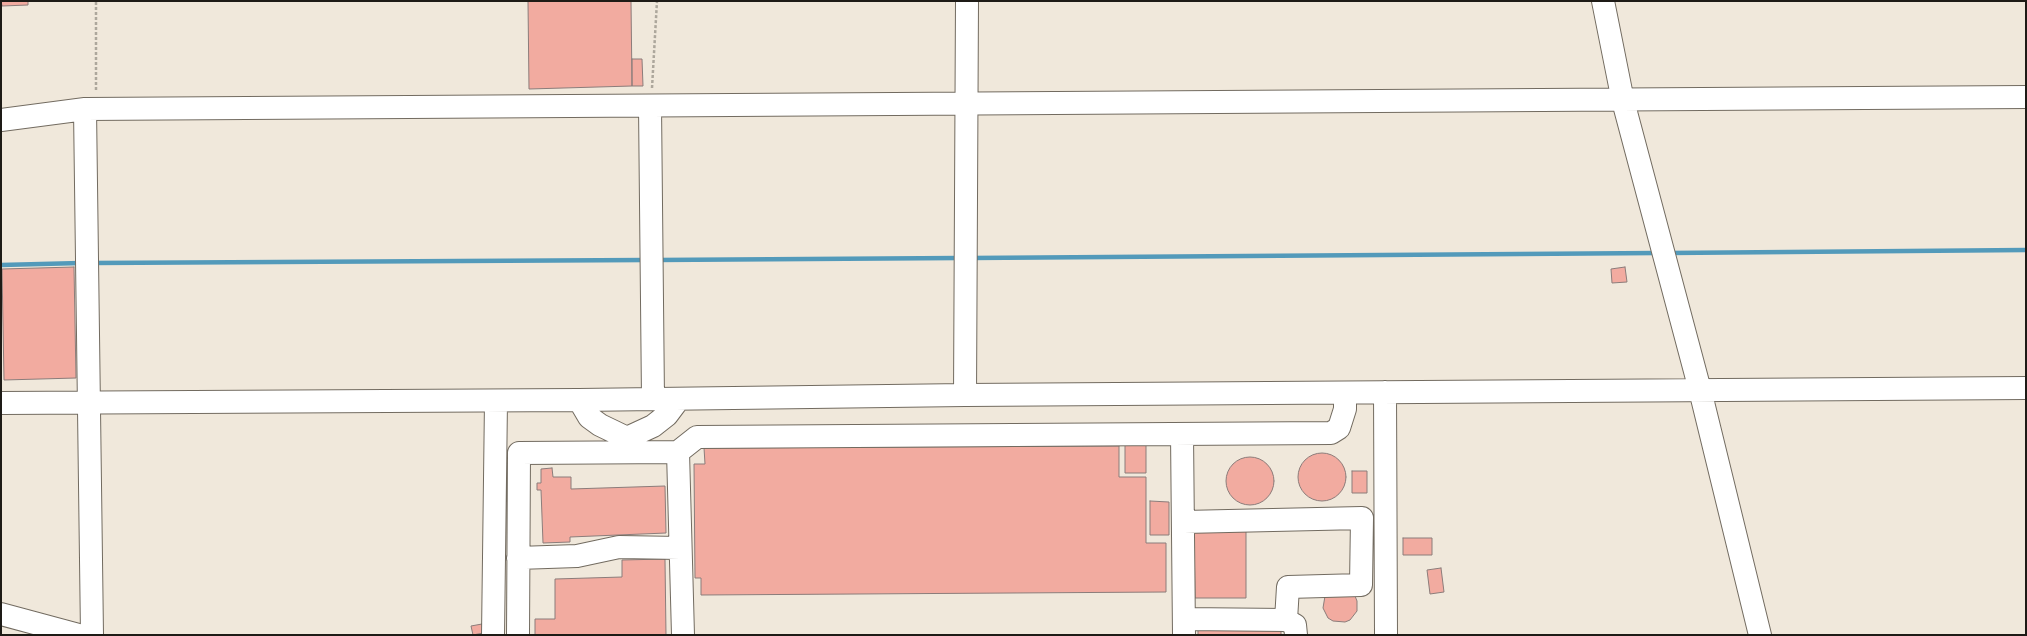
<!DOCTYPE html>
<style>
body{margin:0}
#map{position:relative;width:2027px;height:636px;overflow:hidden;background:#f0e8db;font-family:"Exo 2",sans-serif}
canvas{display:block}
.frame{position:absolute;inset:0;border:2px solid #1e1b16;pointer-events:none}
</style>
<div id="map">
<canvas width="2027" height="636"></canvas>
<div class="frame"></div>
</div>
<script>
const context = document.querySelector('canvas').getContext('2d');
context.lineJoin = 'round';
function shape(rows) {
  const path = new Path2D();
  for (const r of rows) {
    if (r.length === 3) {
      path.moveTo(r[0] + r[2], r[1]);
      path.arc(r[0], r[1], r[2], 0, 2 * Math.PI);
      continue;
    }
    path.moveTo(r[0], r[1]);
    for (let i = 2; i < r.length; i += 2) path.lineTo(r[i], r[i + 1]);
  }
  return path;
}
function strokePath(path, color, width, dash) {
  context.strokeStyle = color;
  context.lineWidth = width;
  context.lineCap = dash ? 'butt' : 'round';
  context.setLineDash(dash || []);
  context.stroke(path);
}
function paint(path, color) {
  context.fillStyle = color;
  context.fill(path, 'evenodd');
}
const stream = shape([
 [1669,253,2026,250],
 [971,258,1657,253],
 [657,260,959,258],
 [93,263,645,260],
 [1,265,81,263]
]);
const building = shape([
 [1,1,28,1,28,5,2,6,1,1],
 [528,1,631,1,632,86,529,89,528,1],
 [632,59,642,59,643,86,632,86,632,59],
 [74,267,76,378,4,380,2,269,74,267],
 [1625,267,1627,282,1612,283,1611,269,1625,267],
 [1125,443,1146,443,1146,473,1125,473,1125,443],
 [1119,446,1119,477,1146,477,1146,543,1166,543,1166,592,701,595,701,578,695,578,694,464,705,464,704,448,1119,446],
 [1322,477,24],
 [1250,481,24],
 [552,468,553,477,571,477,571,489,665,486,666,533,570,537,570,542,543,543,541,490,537,490,537,483,541,483,541,469,552,468],
 [1352,471,1367,471,1367,493,1352,493,1352,471],
 [1150,501,1169,502,1169,535,1150,535,1150,501],
 [1194,531,1246,531,1246,598,1195,598,1194,531],
 [1403,538,1432,538,1432,555,1403,555,1403,538],
 [665,559,666,635,535,635,535,619,555,619,555,579,622,577,622,560,665,559],
 [1441,568,1444,592,1430,594,1427,570,1441,568],
 [1325,596,1355,596,1357,601,1357,611,1350,620,1345,622,1333,621,1328,618,1323,608,1325,596],
 [482,624,483,633,473,635,471,626,482,624],
 [1281,628,1281,635,1198,635,1198,629,1281,628]
]);
const path = shape([
 [652,88,657,1],
 [96,90,96,1]
]);
const minor = shape([
 [1603,1,1623,101,1700,390,1760,635],
 [650,106,653,399],
 [85,109,92,635],
 [1,120,85,109,2026,97],
 [1385,392,1386,635],
 [965,395,967,1],
 [579,400,589,417,600,425,627,438],
 [1,403,579,400,965,395,2026,388],
 [1182,434,1184,635],
 [627,438,653,426,667,415,679,399],
 [678,452,697,437,1331,433,1339,428,1345,409,1345,393],
 [1184,522,1362,518,1361,585,1288,587,1286,620,1295,625,1296,635],
 [518,558,577,556,619,547,680,548],
 [1,614,79,635],
 [1184,619,1286,620],
 [493,635,496,401],
 [518,635,519,453,678,452,683,635]
]);
strokePath(stream, '#539aba', 4.5);
paint(building, '#f2aba0');
strokePath(building, '#8b7c7a', 1);
strokePath(minor, '#726b60', 24);
strokePath(path, '#ada79c', 2.5, [3, 2]);
strokePath(minor, '#fff', 22);
</script>
